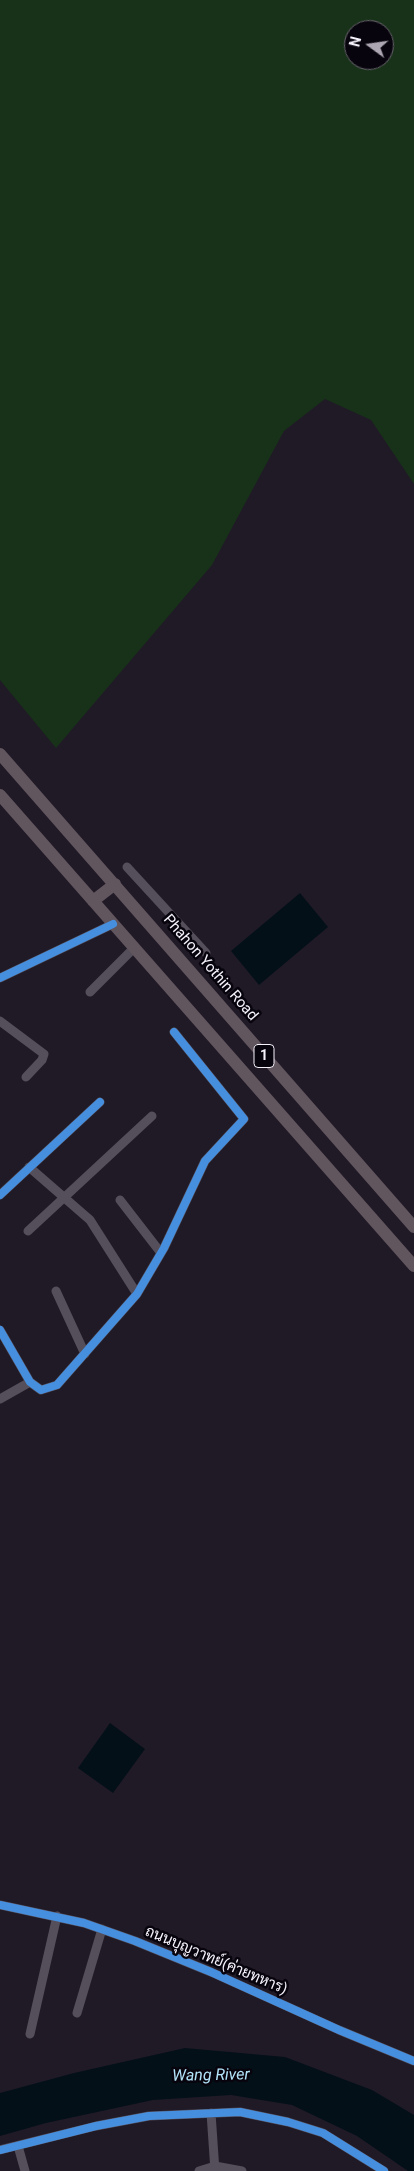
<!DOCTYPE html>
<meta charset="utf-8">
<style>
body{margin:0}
#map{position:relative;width:414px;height:2171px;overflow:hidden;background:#201a27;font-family:Roboto,sans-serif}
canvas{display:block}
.north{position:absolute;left:344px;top:20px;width:50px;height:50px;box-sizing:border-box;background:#08040d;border:1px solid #68646d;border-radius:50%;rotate:284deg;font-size:14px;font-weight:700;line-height:20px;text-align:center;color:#f7f3fd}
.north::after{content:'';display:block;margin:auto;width:18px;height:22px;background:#aca7b2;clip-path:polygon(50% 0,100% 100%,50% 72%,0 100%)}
</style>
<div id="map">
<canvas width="414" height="2171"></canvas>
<div class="north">N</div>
</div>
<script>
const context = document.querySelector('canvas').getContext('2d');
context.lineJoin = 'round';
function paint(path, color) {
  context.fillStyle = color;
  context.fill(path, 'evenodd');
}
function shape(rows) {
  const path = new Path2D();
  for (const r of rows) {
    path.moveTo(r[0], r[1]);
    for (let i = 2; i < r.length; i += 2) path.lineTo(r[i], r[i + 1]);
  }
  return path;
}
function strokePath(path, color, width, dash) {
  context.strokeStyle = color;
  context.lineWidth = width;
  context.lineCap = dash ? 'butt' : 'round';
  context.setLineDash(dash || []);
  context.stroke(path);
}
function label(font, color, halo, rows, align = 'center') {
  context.font = font + ' Roboto,Sarabun,sans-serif';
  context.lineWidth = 5;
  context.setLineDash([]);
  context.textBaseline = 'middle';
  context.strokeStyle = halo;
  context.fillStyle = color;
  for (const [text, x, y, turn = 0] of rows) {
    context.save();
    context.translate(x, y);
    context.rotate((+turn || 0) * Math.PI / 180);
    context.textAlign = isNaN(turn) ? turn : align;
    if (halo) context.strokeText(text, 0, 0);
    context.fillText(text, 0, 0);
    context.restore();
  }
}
const green = shape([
 [0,0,414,0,414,484,371,420,325,399,284,431,212,565,56,748,0,680],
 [354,30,384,30,384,60,354,60]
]);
const water = shape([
 [300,893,328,927,259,985,231,951],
 [110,1723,145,1749,113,1793,78,1768],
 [185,2048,285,2057,372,2090,414,2115,414,2171,408,2171,357,2136,292,2105,231,2095,153,2100,46,2123,0,2136,0,2093,74,2073]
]);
const minor = shape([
 [127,867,206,953],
 [0,978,113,924],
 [90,992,134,948],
 [0,1021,44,1054,42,1060,26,1077],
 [29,1167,90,1220,137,1294],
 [0,1195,100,1102],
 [120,1200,161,1253],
 [28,1231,152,1116],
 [56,1291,85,1354],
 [0,1330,30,1382,41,1390,57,1385,137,1294,164,1248,205,1161,244,1119,174,1032],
 [0,1399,30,1382],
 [0,1905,84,1923,135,1941,211,1972,339,2030,414,2061],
 [77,2013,102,1929],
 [30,2034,57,1916],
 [211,2113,215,2171],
 [18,2146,25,2171],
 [0,2150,96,2126,149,2116,240,2112,288,2122,323,2133,384,2171],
 [199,2171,215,2166,242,2171]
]);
const highway = shape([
 [0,754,414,1227],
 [0,795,414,1266],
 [93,901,115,884]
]);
const cycleway = shape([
 [0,978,113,924],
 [0,1195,100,1102],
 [0,1330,30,1382,41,1390,57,1385,137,1294,164,1248,205,1161,244,1119,174,1032],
 [0,1905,84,1923,135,1941,211,1972,339,2030,414,2061],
 [0,2150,96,2126,149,2116,240,2112,288,2122,323,2133,384,2171]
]);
const shields = [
 [264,1056,20]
];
const shieldNames = [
 ["1",264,1056]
];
const streetNames = [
 ["Phahon Yothin Road",210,968,49],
 ["ถนนบุญวาทย์(ค่ายทหาร)",216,1961,23]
];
const waterNames = [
 ["Wang River",211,2076,-1]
];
paint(green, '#183119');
paint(water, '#041018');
strokePath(minor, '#544f5a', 9);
strokePath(highway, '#61555e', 12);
strokePath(cycleway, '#468fdf', 8);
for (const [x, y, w] of shields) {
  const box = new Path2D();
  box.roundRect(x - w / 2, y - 11.5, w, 23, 4);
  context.fillStyle = '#08040d';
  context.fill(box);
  strokePath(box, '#f7f3fd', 1);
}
label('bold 14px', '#f7f3fd', null, shieldNames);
label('15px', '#f7f3fd', '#08040d', streetNames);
label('italic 16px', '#b2e3f9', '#08040d', waterNames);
</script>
